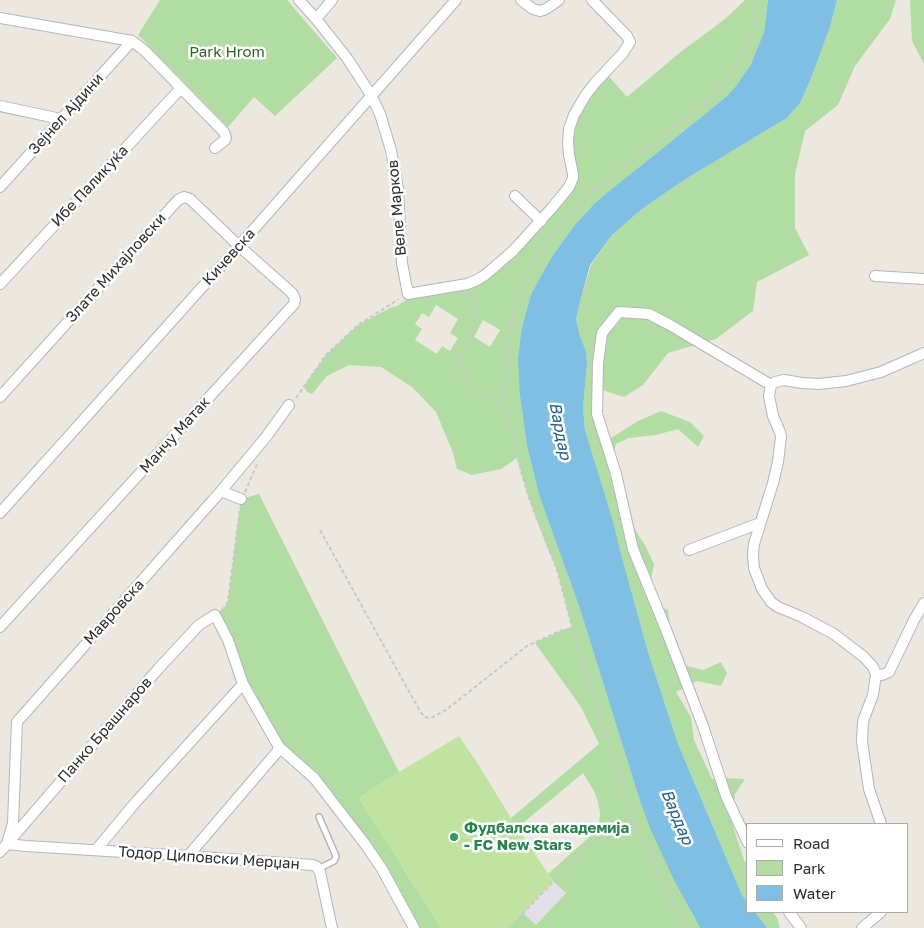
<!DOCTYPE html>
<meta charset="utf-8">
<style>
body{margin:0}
#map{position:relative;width:924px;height:928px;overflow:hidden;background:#ece8e0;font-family:"Golos Text",sans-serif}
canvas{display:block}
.legend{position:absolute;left:746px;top:823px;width:162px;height:90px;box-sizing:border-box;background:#fff;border:1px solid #ababab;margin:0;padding:6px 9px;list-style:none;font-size:15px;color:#2c2c2c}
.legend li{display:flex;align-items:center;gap:10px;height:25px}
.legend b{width:25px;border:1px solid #ababab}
</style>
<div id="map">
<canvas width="924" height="928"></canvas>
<ul class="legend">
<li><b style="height:6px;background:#fff"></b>Road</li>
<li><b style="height:14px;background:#b1dda2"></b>Park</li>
<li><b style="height:14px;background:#7ebfe3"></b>Water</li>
</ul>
</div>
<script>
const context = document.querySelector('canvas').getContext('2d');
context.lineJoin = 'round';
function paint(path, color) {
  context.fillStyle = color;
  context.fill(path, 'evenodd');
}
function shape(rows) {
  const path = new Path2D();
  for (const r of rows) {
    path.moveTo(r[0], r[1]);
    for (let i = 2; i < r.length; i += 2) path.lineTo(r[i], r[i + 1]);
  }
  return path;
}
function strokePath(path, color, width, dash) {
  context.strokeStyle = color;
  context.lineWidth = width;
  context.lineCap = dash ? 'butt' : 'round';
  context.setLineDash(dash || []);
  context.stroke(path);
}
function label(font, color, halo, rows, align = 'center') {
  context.font = font + ' "Golos Text",sans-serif';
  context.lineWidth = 5;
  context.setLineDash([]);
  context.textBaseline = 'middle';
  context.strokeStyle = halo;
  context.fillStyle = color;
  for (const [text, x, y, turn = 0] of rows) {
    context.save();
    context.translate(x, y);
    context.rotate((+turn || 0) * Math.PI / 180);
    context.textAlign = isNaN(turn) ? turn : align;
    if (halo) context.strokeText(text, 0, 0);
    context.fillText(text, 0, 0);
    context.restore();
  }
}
const industrial = shape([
 [553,881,566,893,536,925,523,913]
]);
const green = shape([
 [160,0,287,0,337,58,275,116,254,97,228,127,138,35],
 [745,0,768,0,764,32,751,64,736,86,726,97,646,161,593,205,574,226,551,258,531,294,522,327,520,396,527,446,539,495,580,609,640,801,693,916,700,928,509,928,523,913,536,925,566,893,553,881,548,874,597,830,599,824,600,813,598,802,594,791,583,773,517,828,511,818,599,744,581,707,535,643,560,631,572,627,558,573,536,518,528,495,517,458,501,469,472,475,457,469,453,453,436,412,412,387,381,367,349,365,327,376,312,394,307,392,304,386,326,355,358,325,392,307,397,306,417,293,485,275,569,187,569,129,605,72,627,97,678,54,725,19],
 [436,305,458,319,450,333,458,338,450,351,442,346,437,354,415,340,422,329,415,324,422,313,429,317],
 [483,320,500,330,490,347,474,337],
 [837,0,896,0,890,19,855,66,838,105,805,131,795,174,795,228,809,255,757,282,753,311,716,339,668,353,643,385,624,397,602,390,601,423,608,440,638,421,661,411,690,422,704,436,698,447,678,429,656,435,629,438,616,444,609,469,631,524,645,545,654,564,651,580,650,602,668,610,673,647,679,664,703,670,721,662,727,673,721,686,697,681,676,692,691,717,694,740,712,779,727,778,745,779,735,794,732,823,744,860,748,867,748,903,742,895,678,744,648,652,623,561,613,521,585,430,583,408,587,363,586,351,580,336,576,319,581,298,591,265,612,235,642,209,684,180,787,118,800,103,810,81,830,27],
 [910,0,924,0,924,64,912,41],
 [259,494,399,772,359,798,441,928,414,928,337,808,279,747,243,684,215,615,225,607,228,601,241,499],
 [755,912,773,912,777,918,780,928,767,928]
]);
const pitch = shape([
 [459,736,478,764,511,818,553,881,509,928,441,928,359,798,399,772]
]);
const water = shape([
 [768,0,837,0,830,27,810,81,800,103,787,118,684,180,642,209,612,235,590,265,581,298,576,319,580,336,586,351,587,363,583,408,585,430,613,521,623,561,648,652,678,744,742,895,748,903,748,912,755,912,767,928,700,928,673,878,651,830,640,801,580,609,539,495,527,446,520,396,518,359,522,327,531,294,551,258,574,226,593,205,608,192,726,97,736,86,751,64,764,32]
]);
const path = shape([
 [469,292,472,302,474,317,474,325,471,339,461,359,460,364,462,373,466,382,473,389,505,406,522,475,528,495,558,573,575,639,602,718,613,761,629,811,653,861,659,877,685,928],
 [296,398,326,355,358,325,399,299],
 [505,406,507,340,516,303,523,283,531,266,545,245,565,220,584,200,604,182,696,110,710,98,728,78,743,55,747,46,756,13,758,0],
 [245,492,258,462],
 [320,530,417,706,422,714,425,717,429,718,433,717,446,710,527,646,560,631,572,628],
 [222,610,225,607,228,601,240,508],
 [509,928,587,846,595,839,604,835,635,823]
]);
const service = shape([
 [318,869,334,861,335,859,336,856,319,817]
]);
const minor = shape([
 [299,0,316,19,347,58,371,95,380,114,391,150,398,189,402,263,408,294,467,284,477,280,485,275,513,251,551,209,569,187,573,178,573,174,569,155,568,142,569,129,574,115,585,96,595,83,623,53,630,42,627,36,592,0],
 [521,0,533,9,540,11,546,9,559,0],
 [0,18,132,41,145,51,224,132,226,138,225,140,215,148],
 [316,19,332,0],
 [0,106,61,119],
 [0,187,132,41],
 [515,196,541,221],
 [875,276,924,279],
 [0,284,181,88],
 [0,397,178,200,184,197,190,199,239,246,292,293,295,299,294,304,0,627],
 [289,405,266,437,221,491,17,722,13,823,7,844,26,846,188,856,313,865,316,866,320,872,332,928],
 [221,491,241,499],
 [0,513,239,246,456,0],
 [689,550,760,523],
 [876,674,882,675,889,672,914,620,924,603],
 [881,824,869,789,862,742,863,721,873,695,876,674,873,667,864,657,834,634,802,617,778,607,771,602,762,589,754,568,753,555,754,544,773,483,778,462,780,445,781,437,780,432,773,416,769,396,771,385,775,382,784,380,802,383,819,384,846,381,881,372,924,353],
 [748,843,726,796,703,726,665,627,633,549,616,474,597,414,598,363,602,333,619,312,649,314,670,325,771,385],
 [96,850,135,803,243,684],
 [0,852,159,668,199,625,215,615,228,640,243,684,279,747,314,778,365,844,382,869,414,928],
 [188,856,277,752,279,747],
 [789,912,801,928],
 [862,928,881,912]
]);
const markers = [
 [454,837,5,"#2e9e5b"]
];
const parkNames = [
 ["Park Hrom",227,52]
];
const streetNames = [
 ["Зејнел Ајдини",66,114,-48],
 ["Ибе Паликуќа",90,186,-47],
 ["Веле Марков",397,208,-95],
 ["Кичевска",229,257,-48],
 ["Злате Михајловски",116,268,-48],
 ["Манчу Матак",175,435,-48],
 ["Мавровска",114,612,-48],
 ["Панко Брашнаров",105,730,-49],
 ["Тодор Циповски Мерџан",209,858,4]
];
const leisureNames = [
 ["Фудбалска академија",464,828],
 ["- FC New Stars",464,845]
];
const waterNames = [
 ["Вардар",560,431,79],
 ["Вардар",677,817,67]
];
paint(industrial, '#e2e0e6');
paint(green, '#b1dda2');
paint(pitch, '#c0e39f');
paint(water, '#7ebfe3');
strokePath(service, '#b3b5be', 8);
strokePath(minor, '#b3b5be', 12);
strokePath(path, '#c8c8c8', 2, [4, 2.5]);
strokePath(service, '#fff', 5);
strokePath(minor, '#fff', 10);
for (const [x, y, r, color] of markers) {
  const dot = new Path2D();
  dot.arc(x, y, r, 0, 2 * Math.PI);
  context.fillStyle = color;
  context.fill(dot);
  strokePath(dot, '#fff', 2);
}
label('15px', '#2a6322', '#fff', parkNames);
label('15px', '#2c2c2c', '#fff', streetNames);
label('bold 15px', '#27864d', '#fff', leisureNames, 'left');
label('italic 16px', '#1b5e91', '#fff', waterNames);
</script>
